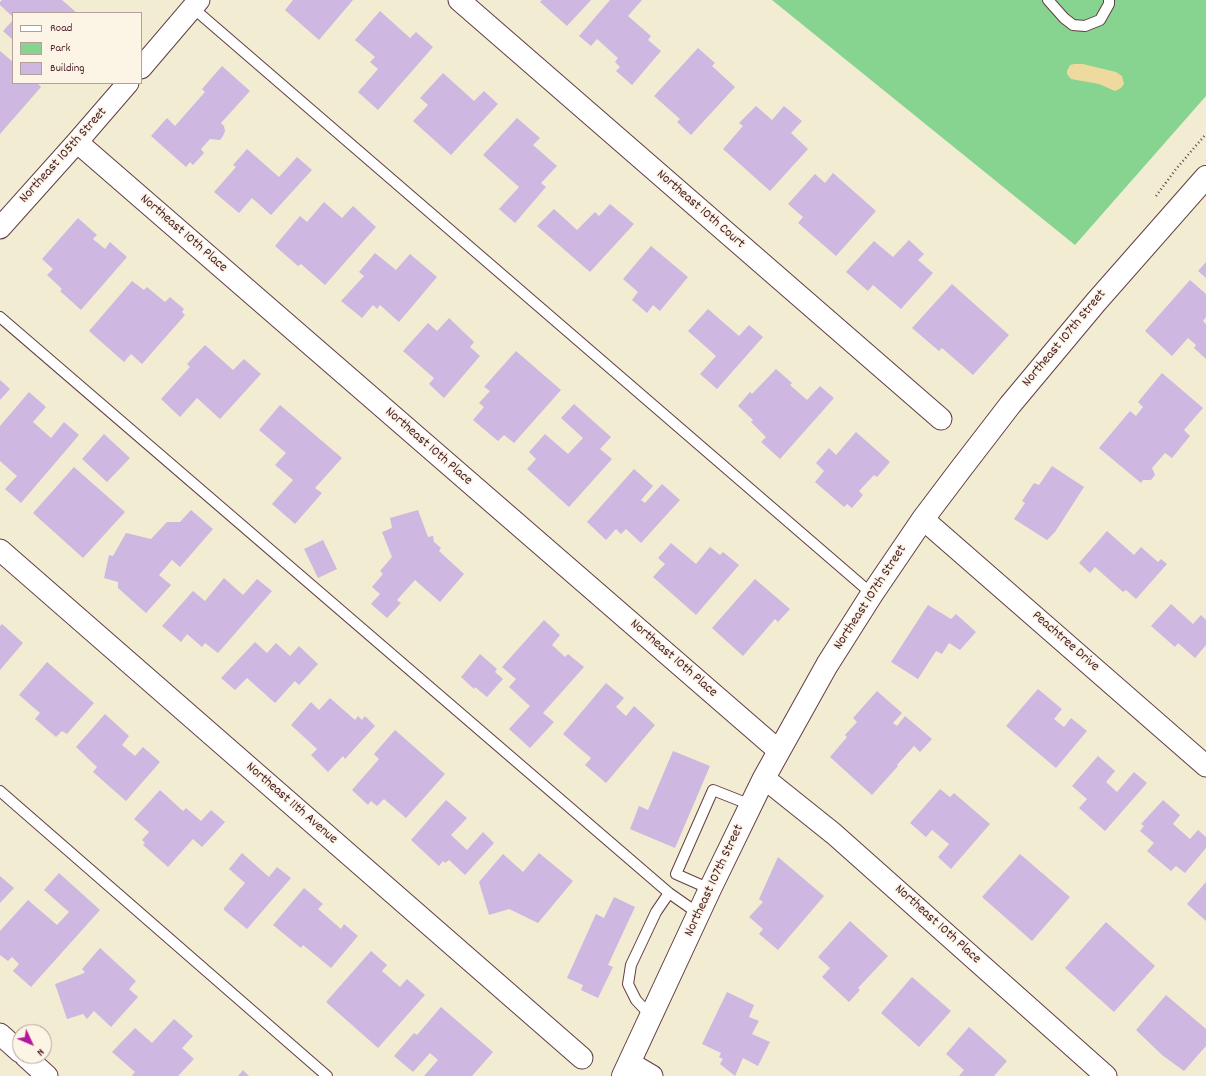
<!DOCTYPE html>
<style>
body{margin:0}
#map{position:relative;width:1206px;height:1076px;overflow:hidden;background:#f2ecd3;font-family:Dekko,sans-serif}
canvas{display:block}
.legend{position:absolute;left:12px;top:12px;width:130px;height:72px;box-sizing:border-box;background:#fcf5e5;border:1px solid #b59f9b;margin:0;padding:5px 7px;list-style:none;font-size:12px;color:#4a1f2b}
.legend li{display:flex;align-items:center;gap:8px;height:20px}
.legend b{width:20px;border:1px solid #b59f9b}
.north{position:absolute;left:12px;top:1024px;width:40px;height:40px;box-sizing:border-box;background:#fcf5e5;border:1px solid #b59f9b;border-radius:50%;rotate:134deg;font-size:11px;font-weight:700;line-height:16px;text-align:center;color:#4a1f2b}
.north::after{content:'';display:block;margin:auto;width:14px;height:18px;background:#b5179e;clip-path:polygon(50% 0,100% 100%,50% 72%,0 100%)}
</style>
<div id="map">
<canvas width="1206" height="1076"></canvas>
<ul class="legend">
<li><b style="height:5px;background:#fff"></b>Road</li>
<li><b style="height:11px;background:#87d390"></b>Park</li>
<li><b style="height:11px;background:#ceb7e1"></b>Building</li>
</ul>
<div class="north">N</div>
</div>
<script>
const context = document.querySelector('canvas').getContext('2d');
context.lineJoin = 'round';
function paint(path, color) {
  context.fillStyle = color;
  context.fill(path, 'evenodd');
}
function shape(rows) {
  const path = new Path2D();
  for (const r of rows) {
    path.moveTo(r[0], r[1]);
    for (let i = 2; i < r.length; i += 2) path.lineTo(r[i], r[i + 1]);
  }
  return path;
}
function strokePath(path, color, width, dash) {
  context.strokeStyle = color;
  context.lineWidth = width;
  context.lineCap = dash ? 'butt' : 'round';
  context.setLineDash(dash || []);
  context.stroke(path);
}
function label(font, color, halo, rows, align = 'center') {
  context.font = font + ' Dekko,sans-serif';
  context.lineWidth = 3.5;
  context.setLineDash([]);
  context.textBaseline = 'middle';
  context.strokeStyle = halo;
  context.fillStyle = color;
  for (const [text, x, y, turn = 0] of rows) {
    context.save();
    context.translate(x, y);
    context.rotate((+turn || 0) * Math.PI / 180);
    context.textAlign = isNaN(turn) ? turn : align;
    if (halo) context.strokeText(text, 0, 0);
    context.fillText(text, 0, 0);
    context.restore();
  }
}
const green = shape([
 [772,0,1206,0,1206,96,1075,245]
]);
const sand = shape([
 [1074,64,1083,64,1116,72,1122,76,1124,84,1121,88,1115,91,1099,84,1071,79,1067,74,1067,71,1070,65]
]);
const building = shape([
 [2,0,62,0,77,13,13,13,13,17,0,5,0,2],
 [293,0,353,0,319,40,285,10],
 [542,0,591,0,567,26,540,2],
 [610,0,642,0,628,16,651,36,648,40,661,51,632,85,616,71,620,67,615,62,618,58,597,39,591,46,579,36],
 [380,11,410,38,416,32,433,47,378,110,358,92,378,69,370,62,375,57,355,40],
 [13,20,13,40,3,31],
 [698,48,715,63,712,66,735,87,691,135,677,122,680,119,654,96],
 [0,51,13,62,13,83,37,83,41,87,0,134],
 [222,66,250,91,221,123,224,126,225,131,223,136,220,140,210,139,201,149,204,153,193,165,190,162,186,167,151,136,167,118,175,126,205,92,202,89],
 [443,73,474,101,484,91,498,104,451,155,413,121,428,105,420,98],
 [756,106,772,120,784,106,802,121,791,133,808,149,770,191,723,149,743,126,739,123],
 [517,118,540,138,533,145,557,166,541,183,546,187,515,223,499,209,519,187,483,155],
 [247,149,279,177,297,157,312,170,271,215,252,198,239,213,214,192,236,167,233,165],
 [833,173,876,211,836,256,798,223,803,217,788,204,815,174,825,183],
 [324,202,342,218,353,206,376,227,325,285,301,264,298,266,275,246,300,216,307,222],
 [610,204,634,224,590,272,537,226,554,209,577,230,595,212,599,216],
 [78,218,97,235,93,239,105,249,110,242,127,257,81,310,60,291,62,289,47,275,53,269,42,259],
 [909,240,924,254,918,260,933,273,901,309,873,285,868,291,846,272,874,241,893,257],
 [651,246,688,277,660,311,653,305,647,313,632,300,638,292,623,279],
 [375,253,396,270,410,254,437,277,399,322,380,305,377,309,373,305,362,318,341,301,364,276,359,272],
 [1206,262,1206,278,1198,271],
 [1190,280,1206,294,1206,317,1203,321,1206,324,1206,359,1194,348,1196,345,1188,338,1172,356,1145,331],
 [132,281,144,290,147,287,165,302,170,297,184,309,182,312,185,315,142,364,131,354,124,362,89,331],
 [952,284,1009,335,973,375,942,348,939,351,912,328],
 [708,309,739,336,749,325,763,337,717,389,700,374,716,356,688,331],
 [449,318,474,342,470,347,480,356,444,398,429,384,434,378,403,351,428,323,437,331],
 [205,345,233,370,244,359,261,374,220,419,197,398,180,417,161,399,190,367,187,364],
 [516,351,561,390,514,443,504,435,498,441,473,420,484,407,479,403,490,391,484,387],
 [776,369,792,383,790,385,807,400,820,386,834,398,780,459,761,442,766,437,751,422,753,420,738,406,750,392,752,394],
 [1162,373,1203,408,1184,430,1190,436,1172,458,1165,453,1152,468,1155,475,1151,480,1143,480,1141,483,1099,448,1130,411,1136,416,1143,407,1138,402],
 [0,380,10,389,0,400],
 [29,392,46,407,33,422,51,438,64,422,79,435,21,503,5,489,17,476,0,461,0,426],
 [574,404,611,437,600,449,612,459,569,507,527,469,536,459,529,452,545,434,568,454,583,438,561,418],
 [280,405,342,458,315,488,322,493,295,524,272,504,293,480,275,465,286,453,259,430],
 [856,432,890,462,877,477,874,475,859,491,863,495,852,508,847,504,844,507,815,482,824,471,816,463,829,448,836,455],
 [104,434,130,458,107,482,82,459],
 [1052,466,1084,487,1055,532,1047,540,1014,519,1025,503,1022,501,1034,483,1039,485],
 [74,467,125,512,83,558,33,513],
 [634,469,653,486,641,500,645,503,662,484,680,500,641,543,626,529,621,534,616,529,606,540,587,522],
 [191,510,213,529,180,567,172,560,159,575,171,585,146,613,118,588,118,582,104,578,109,555,113,556,126,533,151,539,167,522,180,522],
 [418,510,428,537,433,536,434,542,441,548,439,551,464,574,440,602,415,580,397,600,401,603,387,618,371,604,380,594,372,587,383,574,380,571,392,557,382,532,392,528,390,518],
 [1107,531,1134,555,1141,547,1158,562,1161,559,1167,564,1136,599,1126,590,1123,592,1095,567,1090,573,1079,563],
 [323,540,337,569,318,578,304,549],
 [671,543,696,564,710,547,720,555,723,552,739,565,696,615,653,577,665,564,658,558],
 [224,578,243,595,257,579,272,591,218,653,205,643,202,647,187,634,181,642,162,626,193,591,205,601],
 [755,579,790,609,778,622,775,619,743,656,712,628],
 [1171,604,1193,624,1201,615,1206,620,1206,645,1195,658,1178,643,1175,647,1151,626],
 [928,605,951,619,956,614,976,632,960,650,949,643,942,654,936,651,918,679,891,662],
 [544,620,560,635,552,645,565,657,568,654,584,667,543,713,554,722,530,748,509,729,530,706,509,687,516,679,502,667],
 [2,624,23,643,0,670,0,626],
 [255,642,267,653,276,643,290,656,299,646,318,664,299,685,295,681,275,703,247,678,235,690,221,678],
 [480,654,497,669,495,672,503,679,487,697,475,687,474,689,461,677],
 [47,662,94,703,67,734,62,731,56,737,35,719,40,713,19,695],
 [606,683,624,698,616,707,626,716,634,706,655,725,606,783,585,765,591,758,563,734],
 [1038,689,1062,709,1054,719,1064,727,1071,718,1087,731,1056,768,1006,726],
 [877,691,902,713,893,723,897,726,905,716,932,739,920,752,914,746,897,765,898,766,872,795,830,757,847,737,845,735,857,722,853,718],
 [330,698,355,720,358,716,362,720,365,716,375,726,345,759,343,756,328,772,311,755,317,749,291,725,311,702,319,710],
 [105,714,129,736,122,745,135,756,143,747,160,762,126,801,93,772,97,767,76,747],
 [395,730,445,774,406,818,384,799,377,806,371,801,368,805,352,790,379,759,374,754],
 [673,751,710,766,675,848,630,829,639,806,648,810],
 [1098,756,1115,771,1106,782,1117,792,1134,772,1147,783,1105,831,1079,808,1087,799,1072,786],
 [940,789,950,797,954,793,990,824,951,869,938,857,949,844,932,830,926,837,910,823],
 [160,790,183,811,186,808,201,821,211,810,225,822,202,847,193,839,168,867,143,845,145,843,142,840,149,832,134,819],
 [446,800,467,818,451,835,467,850,483,832,494,843,465,875,449,860,445,863,443,861,439,866,411,840],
 [1163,800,1180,815,1173,824,1190,839,1198,830,1206,837,1206,848,1185,873,1176,866,1171,871,1147,851,1154,843,1140,831,1144,826,1141,824],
 [242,853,269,877,277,867,291,878,247,929,224,910,224,908,245,883,229,869],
 [539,853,573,881,538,923,509,909,489,915,479,882,503,854,523,872],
 [1020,854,1070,897,1032,941,982,897],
 [778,857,824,896,778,950,759,934,763,929,749,917,763,902,759,899],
 [59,873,100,910,31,987,13,971,19,964,12,957,8,961,0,955,0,931,28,900,57,925,69,912,44,890],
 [0,876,14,888,0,903],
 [1206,882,1206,921,1187,904],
 [304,888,323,904,318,909,341,929,344,924,358,936,331,968,303,945,301,948,273,925],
 [614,897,635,907,608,965,613,967,598,998,581,990,583,985,567,978,596,914,604,918],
 [850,921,888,956,858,988,860,990,849,1002,822,977,830,968,818,957],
 [1106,922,1155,966,1114,1012,1065,968],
 [100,948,136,981,129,989,138,997,111,1027,94,1011,87,1019,83,1014,67,1019,55,984,82,974,85,972,82,969],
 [371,951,387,965,382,971,400,987,407,979,425,995,378,1048,326,1002],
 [912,977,951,1011,919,1047,881,1013],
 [727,992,754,1005,749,1017,759,1021,752,1034,770,1042,758,1066,743,1058,735,1076,720,1064,723,1059,719,1057,721,1053,702,1044],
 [1166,995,1206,1029,1206,1046,1184,1071,1162,1055,1136,1030],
 [441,1007,493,1052,472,1076,424,1076,438,1060,430,1053,413,1072,394,1056,414,1033,417,1035],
 [174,1019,193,1036,182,1048,194,1059,178,1076,133,1076,132,1075,135,1072,112,1052,135,1028,152,1043],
 [969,1027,1007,1061,994,1076,959,1076,964,1070,946,1054],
 [243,1070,249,1076,238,1076]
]);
const path = shape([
 [1156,196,1176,169,1206,134]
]);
const service = shape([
 [1048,0,1064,18,1073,25,1085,26,1100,20,1109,4,1109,0],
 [193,8,872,594],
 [0,317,669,893,699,914],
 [0,791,327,1076],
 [710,889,676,874,713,790,751,805],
 [651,1016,636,1000,628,984,631,965,656,912,669,893]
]);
const minor = shape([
 [459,0,941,419],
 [141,68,199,0],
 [77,142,779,751],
 [0,228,77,142,128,83],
 [923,519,1206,766],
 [0,550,582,1058],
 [764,778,834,834,1106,1076],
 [0,1034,20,1052],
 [25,1056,47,1076],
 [630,1063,652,1076]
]);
const tertiary = shape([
 [623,1076,710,889,764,778,827,665,872,594,923,519,960,470,1010,405,1096,302,1206,177]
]);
const streetNames = [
 ["Northeast 105th Street",64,156,-48],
 ["Northeast 10th Court",700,210,41],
 ["Northeast 10th Place",183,234,41],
 ["Northeast 107th Street",1065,339,-50],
 ["Northeast 10th Place",428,447,41],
 ["Northeast 107th Street",871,598,-57],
 ["Peachtree Drive",1065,642,41],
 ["Northeast 10th Place",673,659,41],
 ["Northeast 11th Avenue",291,804,41],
 ["Northeast 107th Street",715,881,-65],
 ["Northeast 10th Place",937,925,42]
];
paint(green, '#87d390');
paint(sand, '#eeda9e');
paint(building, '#ceb7e1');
strokePath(service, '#633e44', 12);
strokePath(minor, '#633e44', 23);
strokePath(tertiary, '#633e44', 24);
strokePath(path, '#633e44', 2.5, [1, 3]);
strokePath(service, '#fff', 10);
strokePath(minor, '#fff', 21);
strokePath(tertiary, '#fff', 22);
label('14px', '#4a1f2b', '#fcf5e5', streetNames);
</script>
